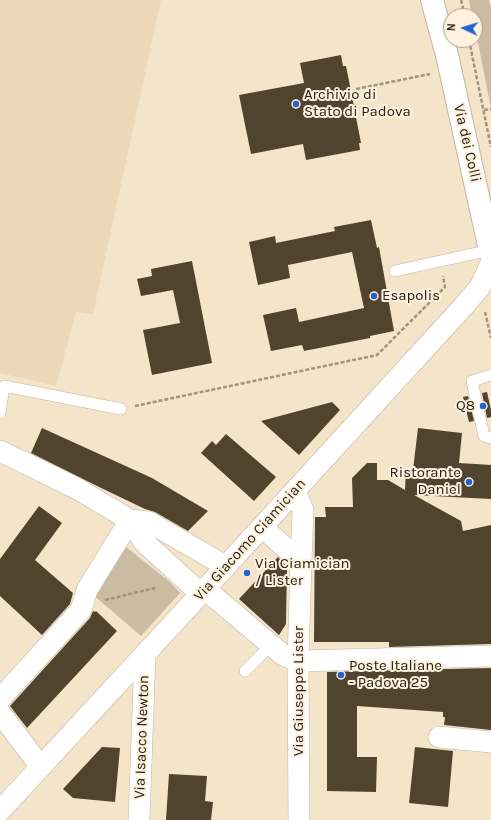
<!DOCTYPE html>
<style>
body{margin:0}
#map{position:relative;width:491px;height:820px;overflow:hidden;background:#f3e4ca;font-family:Karla,sans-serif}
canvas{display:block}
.north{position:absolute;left:443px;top:8px;width:40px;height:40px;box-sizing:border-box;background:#fef1dd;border:1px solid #a89d8e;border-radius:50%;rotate:274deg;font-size:11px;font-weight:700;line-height:16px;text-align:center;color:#262017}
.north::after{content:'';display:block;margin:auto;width:14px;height:18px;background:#2164d0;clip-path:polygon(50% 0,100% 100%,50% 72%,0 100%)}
</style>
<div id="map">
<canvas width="491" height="820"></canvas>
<div class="north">N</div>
</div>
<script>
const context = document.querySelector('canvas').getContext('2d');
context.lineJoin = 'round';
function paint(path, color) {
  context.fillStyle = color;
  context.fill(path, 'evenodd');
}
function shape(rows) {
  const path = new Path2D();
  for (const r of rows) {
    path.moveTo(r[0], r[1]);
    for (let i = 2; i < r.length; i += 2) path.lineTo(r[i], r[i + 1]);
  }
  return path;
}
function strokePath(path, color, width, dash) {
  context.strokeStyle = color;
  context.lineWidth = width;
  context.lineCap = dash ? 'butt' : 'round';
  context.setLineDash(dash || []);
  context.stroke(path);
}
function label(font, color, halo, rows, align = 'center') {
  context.font = font + ' Karla,sans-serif';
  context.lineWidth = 4;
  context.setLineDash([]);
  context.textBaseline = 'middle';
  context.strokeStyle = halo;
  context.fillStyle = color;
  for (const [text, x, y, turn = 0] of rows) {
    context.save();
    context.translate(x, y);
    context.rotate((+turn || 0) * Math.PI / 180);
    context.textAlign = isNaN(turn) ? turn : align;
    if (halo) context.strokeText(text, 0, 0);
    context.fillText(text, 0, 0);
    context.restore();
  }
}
const built = shape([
 [0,0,161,0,93,314,76,312,56,386,0,373]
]);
const green = shape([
 [469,0,489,0,491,8,491,108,475,28,475,16,472,16],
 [126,547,171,583,180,593,141,636,91,593]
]);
const building = shape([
 [341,55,343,66,346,66,349,81,361,143,359,143,360,150,306,160,303,144,251,154,239,95,304,83,300,63],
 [371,220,377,248,379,247,394,331,370,336,370,338,304,351,302,345,271,351,263,315,296,308,299,322,364,308,352,252,288,265,290,278,258,285,249,242,275,236,276,243,335,231,334,227],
 [192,261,212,363,152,375,143,330,180,323,173,290,141,296,137,279,152,276,151,269],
 [487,392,491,410,491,417,487,418,482,393],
 [468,396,474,421,469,422,463,397],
 [332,402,340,410,299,455,261,421],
 [42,428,152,478,208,511,188,531,155,512,145,509,95,485,31,453],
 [418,428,462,433,459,463,491,465,491,499,414,495,461,521,463,531,491,525,491,644,389,647,389,642,314,642,315,517,326,517,325,507,353,507,352,478,367,463,377,463,377,480,388,480,405,490,406,469,413,470],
 [226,434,276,477,254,501,201,453,212,441,216,445],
 [39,506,62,523,35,560,73,593,70,604,42,635,0,596,0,559],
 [278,557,287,567,286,624,279,635,239,599],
 [93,611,95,612,96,611,117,631,27,728,10,706,90,618],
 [491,668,491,730,444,725,445,717,443,717,443,712,357,706,357,757,377,757,376,792,327,791,327,672],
 [102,747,120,748,115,802,73,798,63,789],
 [415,747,453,751,448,807,409,803],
 [169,774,207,776,205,801,213,802,211,820,166,820]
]);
const path = shape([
 [461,0,465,16],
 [469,40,491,147],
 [356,89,430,74],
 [484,110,491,109],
 [485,312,491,338],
 [135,406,377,355,445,287,443,276],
 [105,600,155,588]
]);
const service = shape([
 [395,271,490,250],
 [491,375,472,381,484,436,491,438],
 [0,413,4,386,121,409],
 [245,671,262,654,270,645]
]);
const minor = shape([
 [0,451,76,488,130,520,149,522,215,560,225,568],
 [295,491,303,510,301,562,298,661,299,820],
 [130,520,144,542,201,594],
 [262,527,301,562],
 [205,589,283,655,298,661,491,656],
 [0,699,81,610,87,590,130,520],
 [0,713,41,767],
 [439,737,491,742],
 [0,811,205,589,462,308,480,287,491,263],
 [139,820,145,654]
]);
const secondary = shape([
 [432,0,447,55,491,255]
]);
const markers = [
 [296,104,4,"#2164d0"],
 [374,296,4,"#2164d0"],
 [483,406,4,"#2164d0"],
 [469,482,4,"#2164d0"],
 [247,573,4,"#2164d0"],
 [341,675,4,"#2164d0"]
];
const poiNames = [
 ["Archivio di",304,95],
 ["Stato di Padova",304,112],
 ["Esapolis",382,296],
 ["Q8",475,406,"right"],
 ["Ristorante",461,473,"right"],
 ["Daniel",461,490,"right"],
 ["Via Ciamician",255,564],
 ["/ Lister",255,581],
 ["Poste Italiane",349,666],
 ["- Padova 25",349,683]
];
const streetNames = [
 ["Via dei Colli",467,143,77],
 ["Via Giacomo Ciamician",250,540,-48],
 ["Via Giuseppe Lister",299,691,-90],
 ["Via Isacco Newton",142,737,-88]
];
paint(built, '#ecd8b8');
paint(green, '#cbbba2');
paint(building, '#50442f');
strokePath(service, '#c4b59d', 12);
strokePath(minor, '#c4b59d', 22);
strokePath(secondary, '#c4b59d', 24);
strokePath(path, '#9f9481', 2.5, [4, 2]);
strokePath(service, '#fff', 11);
strokePath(minor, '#fff', 21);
strokePath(secondary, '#fff', 22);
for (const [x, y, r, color] of markers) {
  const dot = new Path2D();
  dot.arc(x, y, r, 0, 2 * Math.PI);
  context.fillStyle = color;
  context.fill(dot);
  strokePath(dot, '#fef1dd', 1.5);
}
label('15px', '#262017', '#fef1dd', poiNames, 'left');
label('15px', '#262017', '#fef1dd', streetNames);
</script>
